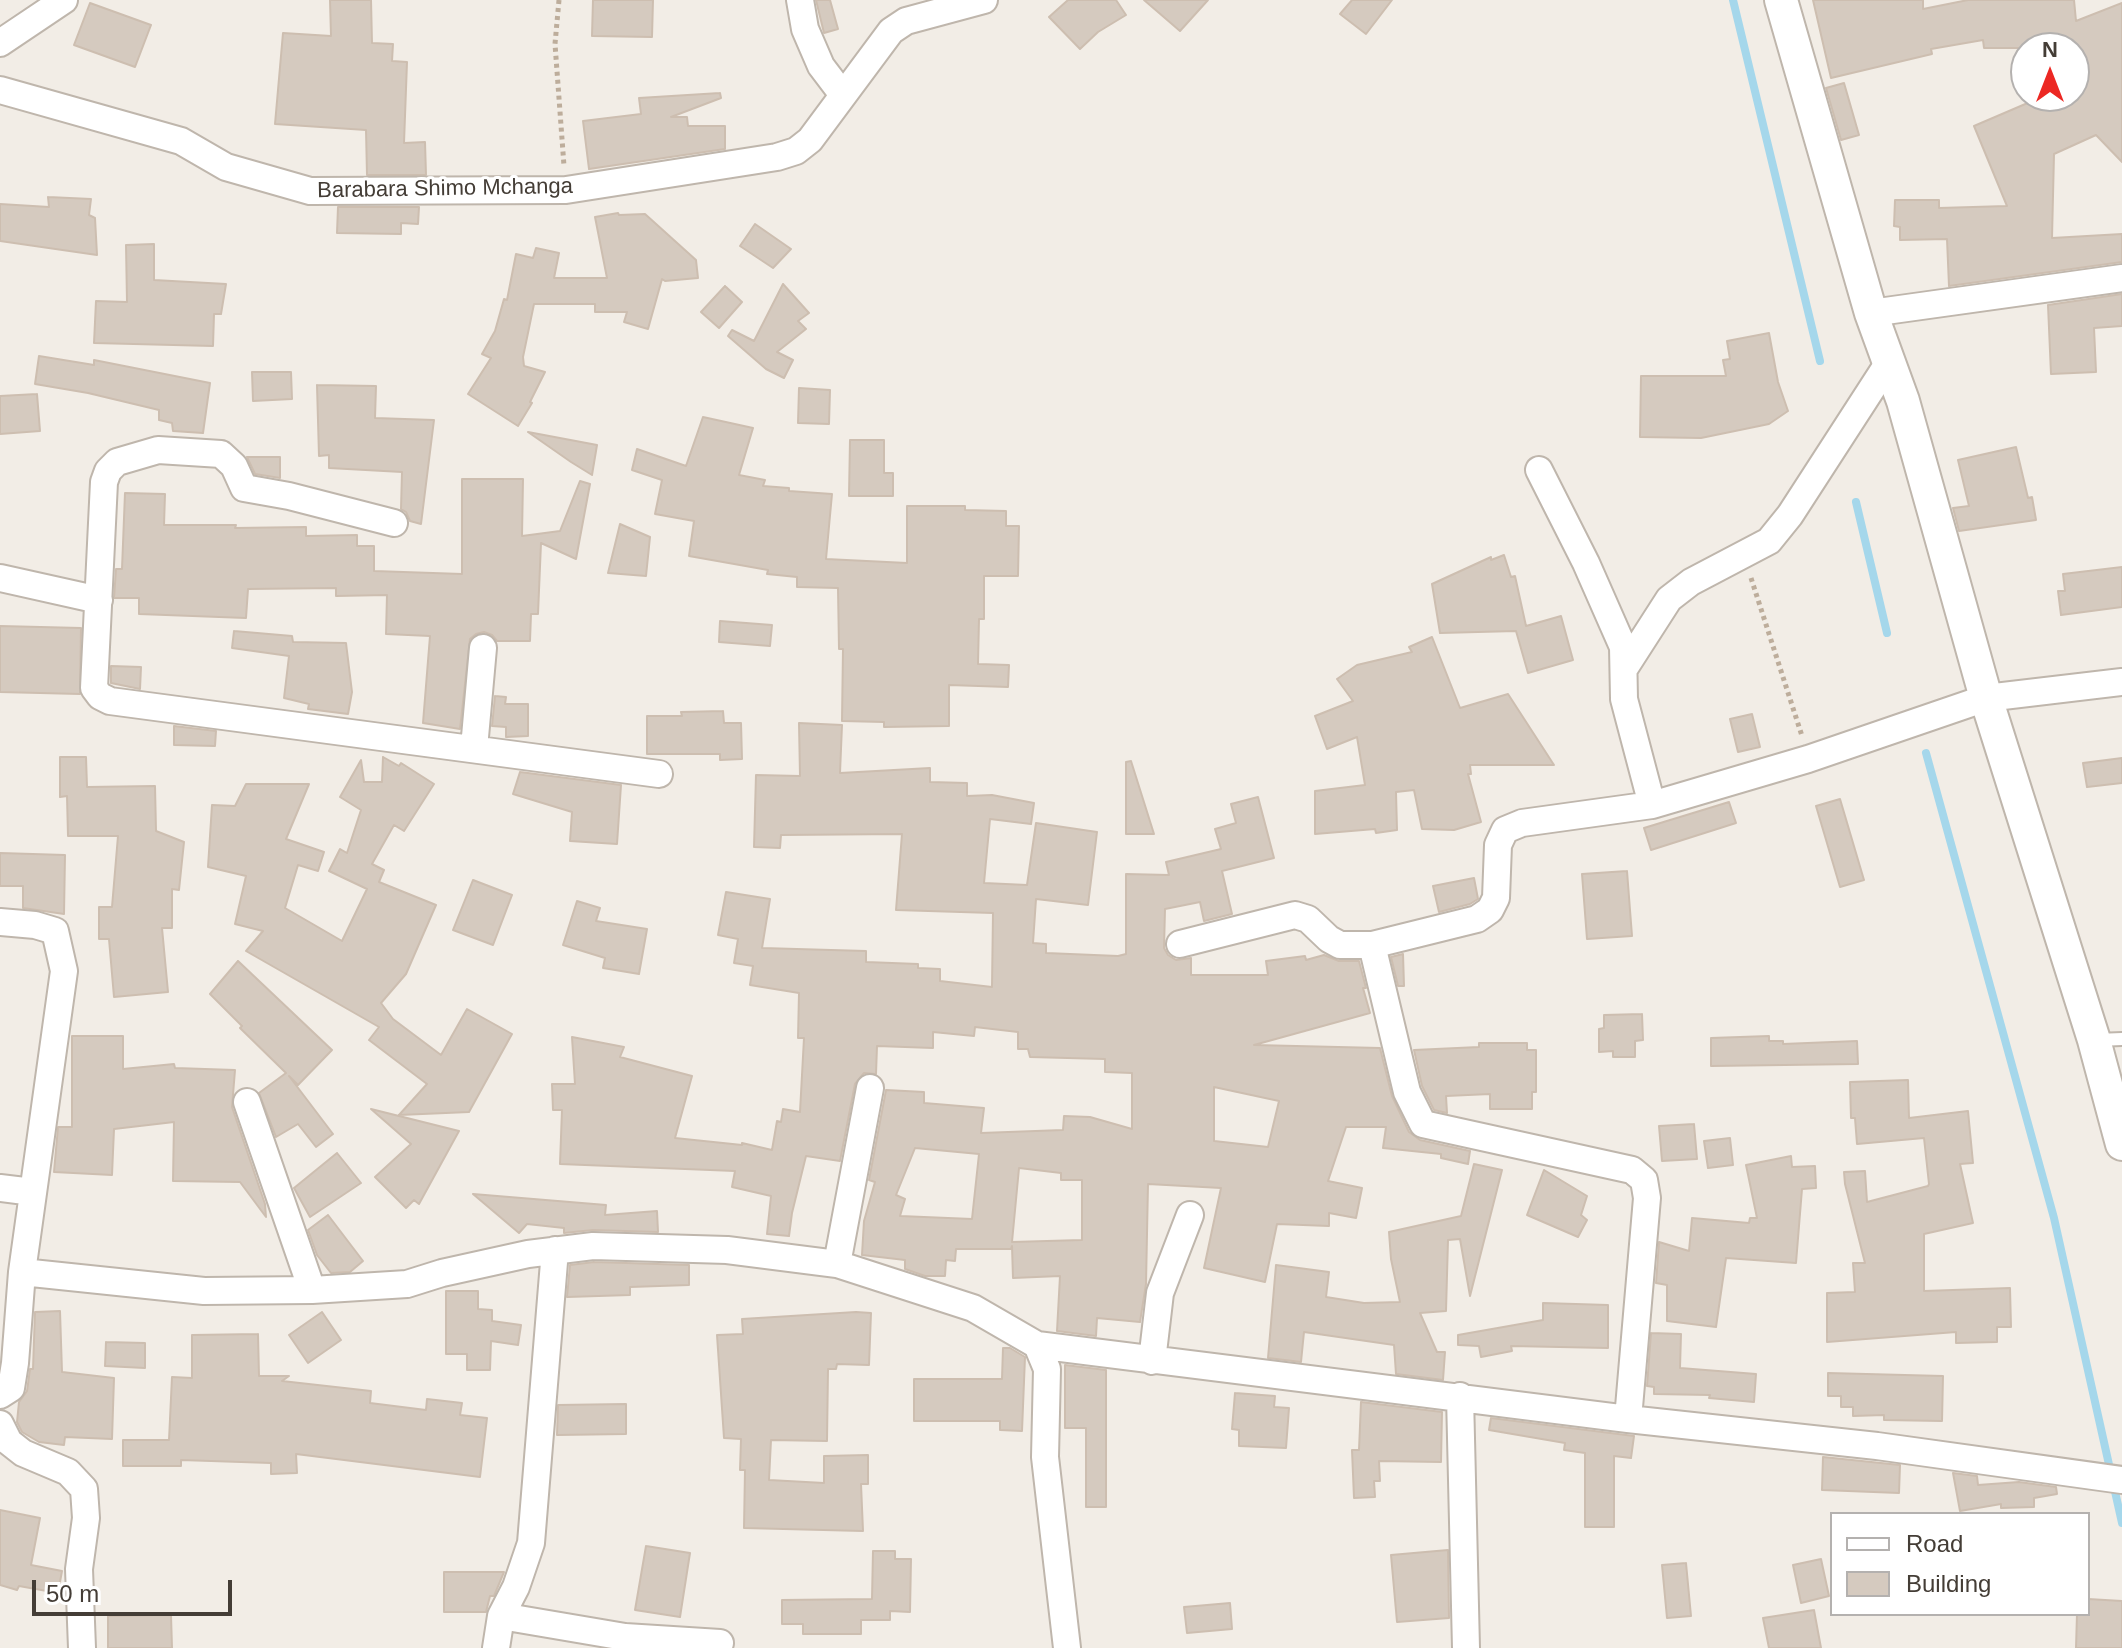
<!DOCTYPE html>
<style>
body{margin:0}
#map{position:relative;width:2122px;height:1648px;overflow:hidden;background:#f2ede6;font-family:Arial,sans-serif}
canvas{display:block}
.legend{position:absolute;left:1830px;top:1512px;width:260px;height:104px;box-sizing:border-box;background:#fff;border:2px solid #b4b1af;margin:0;padding:10px 14px;list-style:none;font-size:24px;color:#443d36}
.legend li{display:flex;align-items:center;gap:16px;height:40px}
.legend b{width:40px;border:2px solid #b4b1af}
.north{position:absolute;left:2010px;top:32px;width:80px;height:80px;box-sizing:border-box;background:#fff;border:2px solid #b4b1af;border-radius:50%;rotate:0deg;font-size:22px;font-weight:700;line-height:32px;text-align:center;color:#443d36}
.north::after{content:'';display:block;margin:auto;width:28px;height:36px;background:#ec2823;clip-path:polygon(50% 0,100% 100%,50% 72%,0 100%)}
.scale{position:absolute;left:32px;top:1580px;width:200px;height:36px;box-sizing:border-box;border:4px solid #443d36;border-top:0;padding-left:10px;font-size:24px;line-height:28px;white-space:nowrap;color:#443d36;-webkit-text-stroke:6px #fff;paint-order:stroke}
</style>
<div id="map">
<canvas width="2122" height="1648"></canvas>
<ul class="legend">
<li><b style="height:10px;background:#fff"></b>Road</li>
<li><b style="height:22px;background:#d5cabf"></b>Building</li>
</ul>
<div class="north">N</div>
<div class="scale">50 m</div>
</div>
<script>
const context = document.querySelector('canvas').getContext('2d');
context.lineJoin = 'round';
function shape(rows) {
  const path = new Path2D();
  for (const r of rows) {
    path.moveTo(r[0], r[1]);
    for (let i = 2; i < r.length; i += 2) path.lineTo(r[i], r[i + 1]);
  }
  return path;
}
function strokePath(path, color, width, dash) {
  context.strokeStyle = color;
  context.lineWidth = width;
  context.lineCap = dash ? 'butt' : 'round';
  context.setLineDash(dash || []);
  context.stroke(path);
}
function paint(path, color) {
  context.fillStyle = color;
  context.fill(path, 'evenodd');
}
function label(font, color, halo, rows, align = 'center') {
  context.font = font + ' Arial,sans-serif';
  context.lineWidth = 6;
  context.setLineDash([]);
  context.textBaseline = 'middle';
  context.strokeStyle = halo;
  context.fillStyle = color;
  for (const [text, x, y, turn = 0] of rows) {
    context.save();
    context.translate(x, y);
    context.rotate((+turn || 0) * Math.PI / 180);
    context.textAlign = isNaN(turn) ? turn : align;
    if (halo) context.strokeText(text, 0, 0);
    context.fillText(text, 0, 0);
    context.restore();
  }
}
const stream = shape([
 [1733,0,1820,361],
 [1856,502,1887,633],
 [1926,753,2054,1218,2122,1523]
]);
const building = shape([
 [330,0,371,0,372,43,393,44,392,61,407,62,404,143,425,142,426,175,367,175,366,130,275,124,283,33,331,36,330,0],
 [593,0,653,0,652,37,592,36,593,0],
 [816,0,830,0,838,29,824,33,816,0],
 [1068,0,1116,0,1126,15,1098,32,1080,49,1049,17,1068,0],
 [1144,0,1208,0,1180,31,1144,0],
 [1352,0,1392,0,1366,34,1340,14,1352,0],
 [1813,0,1923,0,1923,9,1968,0,2074,0,2076,21,2122,3,2122,162,2096,135,2054,154,2052,238,2122,234,2122,262,1949,286,1947,239,1900,240,1900,227,1894,226,1895,200,1939,200,1939,208,2007,206,1974,126,2044,96,2074,96,2074,48,1984,48,1983,40,1931,49,1932,54,1831,78,1813,0],
 [90,3,151,25,135,67,74,45,90,3],
 [1844,83,1859,135,1841,140,1826,88,1844,83],
 [720,93,721,98,671,117,687,117,688,126,725,126,725,149,589,169,583,121,641,114,639,98,720,93],
 [48,197,91,199,89,215,95,218,97,255,0,241,0,204,49,207,48,197],
 [338,207,419,207,418,224,401,223,401,234,337,233,338,207],
 [618,213,619,215,645,214,696,260,698,278,665,281,662,279,648,329,624,322,627,312,595,312,595,304,534,304,523,357,524,366,545,372,530,402,532,403,518,426,468,394,491,358,482,354,495,331,504,299,507,300,516,254,533,258,536,248,559,253,554,278,607,278,595,217,618,213],
 [755,224,791,249,773,268,740,246,755,224],
 [154,244,154,280,226,284,221,314,214,314,213,346,94,343,96,301,127,302,126,245,154,244],
 [783,284,809,313,798,321,806,329,777,352,793,360,784,378,766,369,728,336,732,330,754,341,783,284],
 [725,286,742,302,719,328,701,312,725,286],
 [2122,294,2122,326,2094,328,2096,372,2051,374,2048,305,2122,294],
 [1769,333,1778,382,1788,411,1769,424,1701,438,1640,437,1641,376,1726,376,1723,360,1730,359,1727,341,1769,333],
 [39,356,94,365,94,360,210,383,203,433,173,431,172,423,159,420,159,410,88,393,35,384,39,356],
 [252,372,291,372,292,399,253,401,252,372],
 [317,385,376,386,375,418,434,420,421,524,410,521,406,512,401,509,402,472,329,468,329,455,319,456,317,385],
 [799,388,830,390,829,424,798,423,799,388],
 [37,394,40,431,0,434,0,396,37,394],
 [703,417,753,428,739,475,765,480,763,486,789,488,789,491,832,494,826,559,907,563,907,506,965,506,965,510,1006,511,1006,526,1019,526,1018,576,984,576,984,619,979,619,978,664,1009,665,1008,687,949,685,949,726,884,727,884,722,842,721,843,649,839,649,838,588,797,587,797,577,767,574,768,570,689,556,694,521,655,514,662,480,632,470,637,449,686,466,703,417],
 [528,432,597,445,592,475,571,462,528,432],
 [850,440,884,440,884,473,893,473,893,496,849,496,850,440],
 [2016,447,2028,498,2032,497,2036,520,1959,531,1953,508,1969,506,1958,460,2016,447],
 [247,457,280,457,280,478,255,474,247,457],
 [462,479,523,479,522,536,560,531,580,481,590,484,576,559,541,543,538,614,531,614,530,641,497,641,492,635,484,632,476,634,470,639,460,729,423,723,430,636,386,634,387,595,336,596,336,588,248,589,246,618,139,614,139,598,114,598,116,569,122,569,125,493,165,494,164,525,236,525,235,528,306,527,306,536,357,535,357,546,374,546,374,571,462,574,462,479],
 [620,524,650,537,646,576,608,573,620,524],
 [1504,555,1511,577,1515,576,1526,626,1561,616,1573,660,1528,673,1516,631,1440,633,1432,584,1491,557,1491,560,1504,555],
 [2122,567,2122,607,2061,615,2058,591,2065,591,2063,574,2122,567],
 [720,621,772,625,770,646,719,642,720,621],
 [0,626,81,628,80,694,0,692,0,626],
 [234,631,292,636,293,642,346,643,352,692,348,714,308,709,309,704,284,698,289,656,232,648,234,631],
 [1432,637,1460,708,1508,694,1554,765,1470,765,1471,774,1468,774,1481,822,1454,830,1422,829,1414,790,1396,792,1397,830,1376,833,1375,829,1315,834,1315,791,1365,785,1357,737,1327,749,1315,716,1353,701,1337,679,1357,665,1412,652,1409,647,1432,637],
 [111,666,141,667,140,689,111,683,111,666],
 [495,696,506,697,505,704,528,704,528,736,506,737,506,727,492,726,495,696],
 [723,711,724,723,741,723,742,759,720,760,720,754,647,754,647,716,682,716,681,712,723,711],
 [1752,714,1760,747,1738,752,1730,719,1752,714],
 [799,723,842,725,840,773,930,768,930,782,967,783,967,796,992,795,1034,803,1031,824,990,819,984,883,1027,885,1036,823,1097,832,1088,905,1036,899,1033,943,1046,944,1046,953,1118,956,1126,954,1126,874,1169,875,1166,862,1221,849,1215,829,1236,823,1231,804,1258,797,1274,858,1222,871,1232,914,1204,921,1200,902,1165,909,1164,948,1168,955,1176,960,1191,958,1191,975,1268,975,1266,961,1305,956,1306,960,1324,955,1339,961,1359,961,1366,988,1363,988,1370,1013,1254,1045,1380,1048,1392,1096,1409,1132,1420,1140,1470,1151,1468,1164,1441,1158,1441,1154,1383,1148,1386,1127,1346,1127,1328,1181,1362,1188,1356,1218,1329,1213,1329,1226,1277,1224,1265,1282,1204,1268,1221,1188,1148,1184,1146,1284,1140,1322,1097,1318,1096,1336,1057,1331,1060,1276,1013,1278,1012,1246,1011,1249,956,1249,955,1261,946,1260,945,1276,925,1276,905,1269,905,1260,862,1255,864,1221,875,1182,869,1180,886,1090,924,1092,924,1103,984,1108,981,1133,1063,1130,1064,1116,1090,1117,1132,1129,1132,1073,1105,1072,1105,1059,1030,1057,1028,1049,1018,1049,1018,1032,975,1027,974,1036,933,1032,933,1048,877,1046,876,1074,864,1073,855,1084,840,1161,806,1156,792,1213,789,1236,767,1234,771,1196,732,1187,735,1171,560,1164,562,1110,553,1110,552,1084,575,1084,572,1037,624,1047,620,1057,692,1076,675,1138,742,1145,742,1143,772,1150,777,1121,781,1122,783,1109,800,1112,804,1038,798,1038,799,993,750,985,753,966,734,963,738,939,718,935,726,892,770,899,762,948,866,951,866,962,918,964,918,968,940,969,940,981,992,987,993,913,896,910,902,834,781,835,780,848,754,847,756,775,800,776,799,723],
 [1214,1087,1279,1101,1268,1147,1214,1141,1214,1087],
 [915,1148,979,1154,972,1219,900,1216,905,1199,896,1195,915,1148],
 [1019,1168,1061,1173,1061,1180,1082,1180,1082,1240,1012,1242,1019,1168],
 [174,726,216,731,215,746,174,745,174,726],
 [60,757,86,757,87,787,155,786,156,831,184,842,179,890,172,889,172,928,162,928,168,992,114,997,109,939,99,939,99,907,112,907,118,836,68,836,67,796,60,797,60,757],
 [383,757,399,766,401,763,434,784,404,831,394,825,372,864,384,870,379,882,436,905,406,974,381,1003,393,1019,441,1055,467,1009,512,1034,469,1112,399,1115,427,1084,369,1040,379,1027,246,951,263,931,235,924,246,876,208,867,212,805,235,806,246,784,309,784,286,839,324,852,318,871,298,865,285,908,342,941,367,889,329,871,340,849,347,853,361,810,340,797,361,760,364,782,382,782,383,757],
 [2122,758,2122,783,2087,787,2083,763,2122,758],
 [1131,761,1154,834,1126,834,1126,762,1131,761],
 [520,772,621,785,617,844,570,841,572,812,513,794,520,772],
 [1840,799,1864,880,1840,887,1816,806,1840,799],
 [1729,802,1736,823,1651,850,1644,828,1729,802],
 [0,853,65,855,64,914,23,908,23,886,0,886,0,853],
 [1627,871,1632,936,1587,939,1582,874,1627,871],
 [1474,878,1478,899,1470,904,1439,912,1433,886,1474,878],
 [473,880,512,895,493,945,453,930,473,880],
 [577,901,600,908,596,921,647,929,639,974,603,968,605,958,563,945,577,901],
 [1403,954,1404,986,1398,986,1391,957,1403,954],
 [238,961,332,1050,298,1085,289,1076,333,1134,316,1147,298,1124,276,1137,259,1093,286,1073,240,1028,242,1026,210,994,238,961],
 [1642,1014,1643,1040,1635,1041,1635,1057,1613,1057,1613,1051,1599,1052,1599,1029,1604,1028,1604,1015,1642,1014],
 [72,1036,123,1036,123,1069,174,1064,175,1068,235,1070,232,1107,265,1204,266,1217,240,1182,173,1181,174,1122,114,1129,112,1175,54,1172,58,1127,72,1127,72,1036],
 [1769,1036,1769,1041,1783,1041,1783,1044,1857,1041,1858,1064,1711,1066,1711,1038,1769,1036],
 [1479,1043,1527,1043,1527,1050,1536,1050,1536,1092,1532,1092,1532,1109,1490,1109,1490,1094,1446,1096,1447,1113,1434,1110,1422,1086,1414,1050,1479,1047,1479,1043],
 [1908,1080,1909,1118,1968,1111,1973,1163,1960,1164,1973,1223,1924,1234,1924,1291,2010,1288,2011,1327,1997,1327,1997,1342,1956,1343,1956,1332,1827,1342,1827,1293,1855,1292,1853,1263,1865,1263,1845,1184,1844,1172,1865,1171,1867,1202,1928,1186,1929,1184,1924,1138,1857,1144,1855,1118,1851,1118,1850,1082,1908,1080],
 [371,1109,459,1131,419,1204,414,1200,406,1208,375,1177,411,1144,371,1109],
 [1694,1124,1697,1159,1662,1161,1659,1126,1694,1124],
 [1730,1138,1733,1165,1708,1168,1704,1141,1730,1138],
 [337,1153,361,1183,310,1217,294,1188,337,1153],
 [1791,1156,1792,1167,1815,1166,1816,1188,1802,1189,1796,1263,1726,1258,1716,1327,1667,1321,1667,1285,1656,1283,1659,1242,1689,1251,1692,1218,1749,1223,1750,1218,1757,1218,1746,1165,1791,1156],
 [1474,1164,1502,1170,1470,1296,1460,1239,1448,1240,1446,1311,1420,1313,1437,1352,1445,1352,1443,1380,1396,1374,1394,1345,1304,1332,1301,1362,1268,1358,1276,1265,1329,1272,1326,1297,1364,1303,1400,1302,1391,1259,1389,1232,1461,1216,1474,1164],
 [1544,1170,1587,1196,1581,1215,1587,1220,1578,1237,1527,1215,1544,1170],
 [473,1194,606,1205,605,1215,657,1211,658,1232,593,1230,564,1233,564,1228,527,1224,519,1233,473,1194],
 [328,1215,363,1261,350,1272,331,1273,317,1255,308,1230,328,1215],
 [594,1262,689,1265,689,1285,630,1287,630,1295,567,1297,570,1265,594,1262],
 [446,1291,478,1291,478,1309,492,1310,492,1321,521,1325,518,1345,491,1341,490,1370,467,1370,467,1354,446,1354,446,1291],
 [1543,1303,1608,1305,1608,1348,1511,1346,1512,1351,1481,1357,1479,1346,1458,1345,1458,1335,1543,1320,1543,1303],
 [60,1311,62,1372,114,1378,112,1439,65,1437,64,1445,39,1442,22,1432,17,1422,19,1402,27,1391,30,1369,33,1369,35,1312,60,1311],
 [322,1312,341,1340,308,1363,289,1335,322,1312],
 [856,1312,871,1313,869,1365,837,1364,836,1369,828,1369,827,1441,771,1440,769,1480,824,1483,824,1456,868,1455,868,1484,861,1484,863,1531,744,1528,745,1470,740,1470,741,1439,724,1438,717,1335,743,1334,742,1319,856,1312],
 [1651,1333,1681,1334,1680,1368,1756,1374,1754,1402,1709,1398,1710,1395,1654,1394,1654,1387,1647,1386,1651,1333],
 [258,1334,259,1376,289,1376,282,1381,371,1391,370,1403,426,1410,427,1399,462,1403,460,1415,487,1418,480,1477,296,1454,297,1473,271,1474,271,1463,181,1460,181,1466,123,1466,123,1440,169,1440,172,1377,192,1378,192,1335,258,1334],
 [106,1342,145,1343,145,1368,105,1366,106,1342],
 [1003,1348,1010,1348,1025,1357,1022,1431,1000,1430,1000,1421,914,1421,914,1379,1002,1379,1003,1348],
 [1065,1365,1106,1370,1106,1507,1086,1507,1086,1428,1065,1428,1065,1365],
 [1828,1373,1943,1376,1942,1421,1884,1420,1884,1415,1853,1416,1853,1407,1841,1407,1841,1396,1828,1396,1828,1373],
 [1235,1393,1275,1396,1274,1407,1289,1408,1286,1448,1239,1446,1239,1430,1232,1429,1235,1393],
 [1361,1402,1442,1412,1441,1462,1379,1461,1380,1481,1374,1481,1375,1497,1354,1498,1352,1450,1359,1450,1361,1402],
 [626,1404,626,1434,557,1435,558,1405,626,1404],
 [1491,1418,1634,1436,1631,1458,1614,1456,1614,1527,1585,1527,1585,1453,1564,1450,1565,1443,1489,1430,1491,1418],
 [1823,1457,1900,1465,1899,1493,1822,1490,1823,1457],
 [1953,1473,1977,1476,1978,1485,2019,1482,2056,1487,2057,1494,2034,1498,2034,1507,2001,1508,2001,1504,1960,1511,1953,1473],
 [0,1510,40,1518,31,1565,62,1571,58,1593,19,1586,17,1590,0,1585,0,1510],
 [646,1546,690,1553,680,1617,635,1610,646,1546],
 [1448,1550,1449,1618,1397,1622,1391,1555,1448,1550],
 [873,1551,895,1551,895,1559,911,1559,910,1612,890,1611,890,1620,861,1620,861,1634,803,1634,803,1624,782,1624,782,1600,872,1599,873,1551],
 [1821,1559,1829,1596,1801,1603,1793,1565,1821,1559],
 [1686,1563,1691,1616,1667,1618,1662,1565,1686,1563],
 [444,1572,504,1572,494,1596,490,1596,486,1612,444,1612,444,1572],
 [2088,1599,2122,1601,2122,1648,2076,1648,2077,1614,2088,1614,2088,1599],
 [1230,1603,1232,1629,1187,1633,1184,1607,1230,1603],
 [1814,1610,1821,1648,1769,1648,1763,1618,1814,1610],
 [171,1615,172,1648,108,1648,108,1616,171,1615]
]);
const path = shape([
 [559,0,555,44,564,166],
 [1751,578,1802,736]
]);
const service = shape([
 [2097,1040,2122,1039]
]);
const minor = shape([
 [800,0,805,29,821,66,843,95],
 [0,43,64,0],
 [0,90,181,141,226,167,310,191,566,190,777,157,796,151,810,140,891,31,906,21,984,0],
 [1871,313,2122,278],
 [1539,470,1586,563,1623,647,1624,699,1652,805],
 [394,523,289,496,244,488,234,466,221,454,158,450,117,462,108,471,104,482,94,688,100,696,110,701,659,774],
 [0,578,99,600],
 [1624,669,1669,599,1691,582,1769,541,1790,515,1889,362],
 [474,748,483,648],
 [0,922,35,925,55,931,64,971,22,1272],
 [1180,944,1295,915,1308,919,1329,939,1340,945,1372,945,1477,919,1490,910,1496,898,1498,845,1505,830,1522,823,1652,805,1808,759,1986,698,2122,682],
 [1372,945,1407,1092,1423,1124,1632,1170,1644,1180,1647,1198,1628,1419],
 [247,1102,312,1290],
 [0,1188,33,1192],
 [837,1264,870,1088],
 [1037,1345,1628,1419,1877,1446,2122,1480],
 [1152,1361,1160,1293,1190,1215],
 [0,1395,11,1388,15,1363,22,1272,204,1291,312,1290,407,1284,442,1273,528,1254,593,1246,727,1250,837,1264,973,1308,1037,1345,1047,1369,1045,1457,1067,1648],
 [1460,1396,1466,1648],
 [0,1424,9,1442,23,1453,68,1472,84,1489,86,1518,79,1569,82,1648],
 [501,1616,625,1637,720,1643],
 [496,1648,501,1616,516,1587,531,1543,555,1250]
]);
const tertiary = shape([
 [1781,0,1871,313,1903,401,1986,698,2094,1040,2122,1144]
]);
const streetNames = [
 ["Barabara Shimo Mchanga",445,189,-1]
];
strokePath(stream, '#a5d7eb', 8);
paint(building, '#d5cabf');
strokePath(building, '#cdbeb0', 2);
strokePath(service, '#bfb6ac', 16);
strokePath(minor, '#bfb6ac', 30);
strokePath(tertiary, '#bfb6ac', 36);
strokePath(path, '#bdad9b', 5, [4, 4]);
strokePath(service, '#fff', 12);
strokePath(minor, '#fff', 26);
strokePath(tertiary, '#fff', 32);
label('22px', '#443d36', '#fff', streetNames);
</script>
